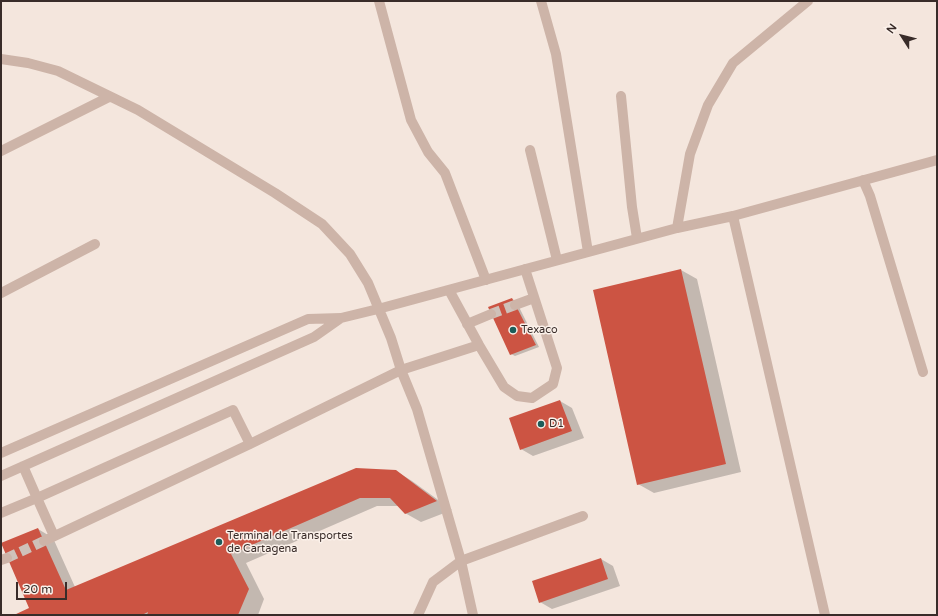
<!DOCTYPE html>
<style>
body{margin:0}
#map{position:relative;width:938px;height:616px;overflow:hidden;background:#f4e6dd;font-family:"Varela Round",sans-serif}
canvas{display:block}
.frame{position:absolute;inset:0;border:2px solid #392c29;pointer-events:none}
.north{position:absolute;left:882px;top:16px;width:40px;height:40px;-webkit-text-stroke:3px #fbf1ea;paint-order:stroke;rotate:306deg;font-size:11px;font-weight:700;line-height:16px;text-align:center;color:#392c29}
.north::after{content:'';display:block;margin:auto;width:14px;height:18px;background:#392c29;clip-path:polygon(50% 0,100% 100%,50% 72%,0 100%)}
.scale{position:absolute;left:16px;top:582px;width:51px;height:18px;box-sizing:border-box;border:2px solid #392c29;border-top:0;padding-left:5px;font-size:12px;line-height:14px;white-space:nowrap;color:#392c29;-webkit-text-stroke:3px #fbf1ea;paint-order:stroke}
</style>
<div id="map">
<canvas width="938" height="616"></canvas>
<div class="frame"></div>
<div class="north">N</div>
<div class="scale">20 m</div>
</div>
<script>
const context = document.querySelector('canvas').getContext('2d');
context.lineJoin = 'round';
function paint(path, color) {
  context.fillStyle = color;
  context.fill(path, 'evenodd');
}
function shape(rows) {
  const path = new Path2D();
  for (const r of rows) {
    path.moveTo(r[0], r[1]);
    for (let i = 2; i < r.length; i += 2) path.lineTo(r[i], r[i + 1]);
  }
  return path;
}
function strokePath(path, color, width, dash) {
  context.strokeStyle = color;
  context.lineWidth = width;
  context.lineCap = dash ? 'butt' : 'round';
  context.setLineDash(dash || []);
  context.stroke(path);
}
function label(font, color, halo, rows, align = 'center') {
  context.font = font + ' "Varela Round",sans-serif';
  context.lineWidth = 3;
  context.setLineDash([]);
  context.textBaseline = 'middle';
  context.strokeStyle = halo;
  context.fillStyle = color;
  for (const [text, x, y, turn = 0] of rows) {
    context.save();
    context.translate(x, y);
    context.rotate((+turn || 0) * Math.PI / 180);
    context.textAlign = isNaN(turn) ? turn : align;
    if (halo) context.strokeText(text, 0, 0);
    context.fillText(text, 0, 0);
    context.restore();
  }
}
const shadow = shape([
 [681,270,697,279,741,472,654,493,638,484],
 [512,299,516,301,539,347,515,356,511,354],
 [560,401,572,408,584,438,533,456,521,449],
 [396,471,412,481,452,510,421,522,405,513,399,506,377,506,246,563,264,599,258,615,16,615,31,609,38,529,53,538,75,587],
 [601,559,613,566,620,586,552,609,540,602]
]);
const building = shape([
 [681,269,726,464,637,485,593,290],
 [512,298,536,345,510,355,488,307],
 [560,400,572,431,520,450,509,418],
 [356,468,396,470,437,501,405,514,390,498,360,498,231,554,249,589,238,615,147,615,148,612,142,615,14,615,29,608,1,543,38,528,66,590],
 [601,558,608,579,539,603,532,581]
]);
const minorTunnel = shape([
 [491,314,515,305],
 [7,558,44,541]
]);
const minor = shape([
 [379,1,411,120,428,152,445,173,486,280],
 [541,1,556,54,588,252],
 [1,59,28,63,58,71,138,110,275,193,322,224,350,254,368,283,391,338,401,370,417,409,461,561,473,615],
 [621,96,632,207,637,238],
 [530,150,557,260],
 [1,151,109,97],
 [863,180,870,196,923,372],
 [733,216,825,615],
 [677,228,690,154,708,105,733,63,808,1],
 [449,290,479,345,504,387,517,396,532,398,553,384,557,368,525,269],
 [1,293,95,244],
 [515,305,534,298],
 [467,324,491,314],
 [1,453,308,319,341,318,378,309,677,228,733,216,937,160],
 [1,476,314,337,341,318],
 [1,513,37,498,23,466],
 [54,536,37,498,233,410,250,444],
 [44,541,250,444,401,370,479,345],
 [1,560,7,558],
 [418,615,433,582,461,561,583,516]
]);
const markers = [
 [513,330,4,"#1c5d5a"],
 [541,424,4,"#1c5d5a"],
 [219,542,4,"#1c5d5a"]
];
const poiNames = [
 ["Texaco",521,330],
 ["D1",549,424],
 ["Terminal de Transportes",227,536],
 ["de Cartagena",227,549]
];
paint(shadow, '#0003');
paint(building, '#cc5443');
strokePath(minorTunnel, '#cfc1b9', 10, [10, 5]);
strokePath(minor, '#cdb4a8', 10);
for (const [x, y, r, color] of markers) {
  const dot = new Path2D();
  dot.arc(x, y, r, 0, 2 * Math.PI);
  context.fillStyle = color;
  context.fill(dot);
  strokePath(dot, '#fbf1ea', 1.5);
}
label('11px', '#392c29', '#fbf1ea', poiNames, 'left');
</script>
